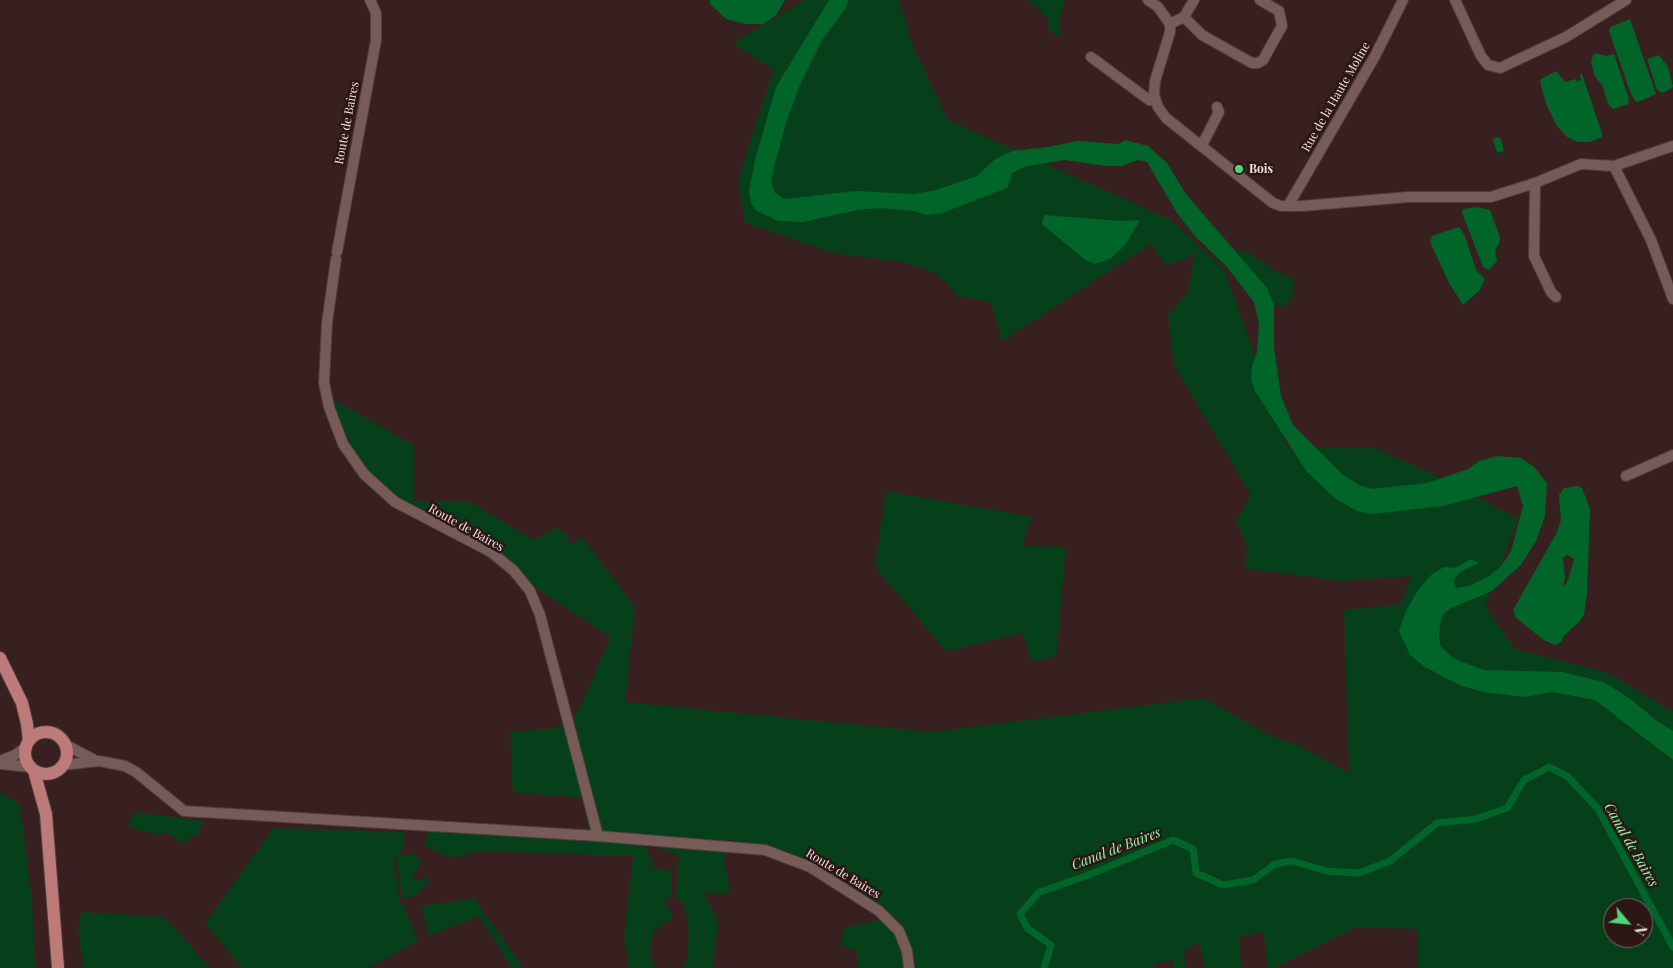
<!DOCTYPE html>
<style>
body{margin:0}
#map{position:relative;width:1673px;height:968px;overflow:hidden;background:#37201f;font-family:"Playfair Display",serif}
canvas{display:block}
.north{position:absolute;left:1603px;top:898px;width:50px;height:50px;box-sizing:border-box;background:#2c1616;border:1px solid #7b6767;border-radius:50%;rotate:118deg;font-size:14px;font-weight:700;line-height:20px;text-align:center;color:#f2e1e0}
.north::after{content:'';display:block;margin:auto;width:18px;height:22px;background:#50d674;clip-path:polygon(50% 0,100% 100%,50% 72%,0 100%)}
</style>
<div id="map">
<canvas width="1673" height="968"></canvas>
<div class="north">N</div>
</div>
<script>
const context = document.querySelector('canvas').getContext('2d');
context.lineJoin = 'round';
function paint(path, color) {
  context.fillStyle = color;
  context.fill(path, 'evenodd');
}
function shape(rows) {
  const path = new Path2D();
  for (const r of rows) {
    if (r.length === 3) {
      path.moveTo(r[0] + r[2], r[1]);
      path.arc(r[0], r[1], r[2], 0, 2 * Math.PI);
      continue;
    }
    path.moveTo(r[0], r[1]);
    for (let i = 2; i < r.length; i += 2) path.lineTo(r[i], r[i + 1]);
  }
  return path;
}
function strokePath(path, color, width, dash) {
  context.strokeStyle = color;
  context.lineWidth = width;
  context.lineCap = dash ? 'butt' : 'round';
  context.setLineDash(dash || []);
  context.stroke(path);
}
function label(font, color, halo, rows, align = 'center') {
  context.font = font + ' "Playfair Display",serif';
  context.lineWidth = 5;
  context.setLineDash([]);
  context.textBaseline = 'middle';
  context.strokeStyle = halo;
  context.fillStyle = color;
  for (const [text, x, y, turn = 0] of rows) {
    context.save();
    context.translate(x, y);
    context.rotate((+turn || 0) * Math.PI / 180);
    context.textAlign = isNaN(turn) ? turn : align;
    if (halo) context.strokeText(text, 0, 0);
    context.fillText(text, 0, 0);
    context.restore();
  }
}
const green = shape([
 [805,0,899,0,914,49,948,120,1171,220,1224,269,1287,447,1373,447,1447,481,1518,519,1485,606,1515,649,1608,673,1673,712,1673,968,1418,968,1418,929,1357,927,1274,968,1268,968,1263,932,1239,937,1241,968,1205,968,1199,942,1184,951,1185,968,1174,968,1173,960,1155,963,1154,968,858,968,857,951,840,945,845,927,877,920,901,921,847,884,784,851,726,839,724,858,730,893,704,894,718,922,713,968,681,968,687,961,689,935,685,906,676,898,679,855,645,844,654,868,671,871,672,897,663,899,673,917,653,932,650,954,655,968,629,968,624,939,633,856,481,851,452,858,424,846,429,829,590,837,583,798,513,792,510,732,565,727,582,704,610,637,537,588,392,500,347,452,331,398,413,445,413,501,468,501,534,540,555,528,567,534,569,545,583,538,635,607,625,702,932,732,1203,698,1269,735,1298,745,1349,773,1344,610,1401,604,1411,576,1342,581,1245,568,1247,546,1236,521,1251,495,1174,365,1168,316,1189,290,1194,255,1166,265,1151,244,1002,341,992,307,987,301,958,296,937,274,904,262,834,253,745,223,738,180,773,70,733,43],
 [1613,908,1643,908,1643,938,1613,938],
 [1027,0,1065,0,1059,23,1061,32,1059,37,1050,31,1047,26,1049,20,1041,11],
 [1234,250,1249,253,1274,270,1287,275,1295,281,1292,298,1283,307,1274,305,1267,288],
 [886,491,1032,517,1022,546,1066,547,1056,657,1031,661,1023,633,946,651,875,567],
 [0,792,20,804,32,902,35,968,0,968],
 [135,812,203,821,199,835,190,836,186,843,176,840,169,834,144,832,128,825],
 [274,828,405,832,401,854,394,859,399,902,403,903,418,941,368,968,242,968,205,923],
 [412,853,422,862,412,876,420,882,425,876,430,879,416,896,402,898,397,858],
 [474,898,523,968,512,968,479,916,428,936,422,906],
 [82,912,164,917,210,968,83,968,78,928]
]);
const water = shape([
 [710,0,785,0,776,15,763,24,745,24,726,19,710,4],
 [829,0,849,0,845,9,822,40,799,87,787,120,774,166,771,182,775,193,784,199,856,191,914,194,936,190,977,176,995,159,1013,151,1048,147,1077,141,1119,144,1125,140,1148,146,1167,163,1186,194,1267,288,1274,305,1274,346,1281,396,1293,425,1342,474,1359,485,1372,489,1427,483,1468,469,1479,461,1497,456,1521,458,1534,467,1547,483,1545,516,1536,541,1521,565,1492,591,1449,609,1442,616,1439,633,1440,646,1454,659,1484,670,1562,672,1604,682,1629,698,1657,721,1673,731,1673,760,1595,700,1552,692,1524,697,1483,692,1459,685,1425,667,1410,655,1399,631,1406,611,1418,590,1432,574,1444,567,1455,568,1471,559,1479,563,1460,572,1453,581,1456,588,1469,586,1489,576,1501,566,1511,551,1523,506,1517,486,1443,506,1373,514,1357,511,1336,499,1307,472,1255,391,1251,380,1252,366,1257,352,1259,324,1254,302,1227,267,1195,236,1177,213,1147,162,1138,160,1122,166,1106,166,1065,160,1027,166,1012,173,1007,188,942,213,926,215,914,211,880,208,857,210,803,222,778,221,757,211,751,203,749,191,755,160,776,87],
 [1630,19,1656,94,1638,102,1634,100,1628,86,1609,31,1610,27],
 [1594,53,1607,56,1614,54,1629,99,1628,104,1613,109,1608,104,1602,85,1594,75,1591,61],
 [1659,55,1668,67,1673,87,1663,93,1657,90,1647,59],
 [1556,71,1565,82,1576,79,1577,81,1581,80,1580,75,1582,74,1602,133,1602,137,1590,142,1578,142,1567,137,1557,126,1547,106,1540,83,1541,79],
 [1500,137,1504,151,1497,153,1493,139],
 [1478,207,1490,210,1500,237,1499,244,1495,250,1497,261,1489,270,1483,267,1462,213,1463,209],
 [1044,215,1121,221,1140,220,1125,245,1110,259,1095,264,1084,259,1042,224],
 [1459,227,1465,236,1476,270,1485,279,1479,291,1463,305,1449,283,1430,242,1432,236],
 [1578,486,1582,488,1590,509,1587,594,1584,614,1580,621,1564,636,1561,642,1555,645,1544,640,1516,618,1513,610,1556,534,1561,520,1559,495,1564,488],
 [1567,555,1574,559,1568,580,1563,588,1565,577,1563,558]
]);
const canal = shape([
 [1044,968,1051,945,1027,928,1020,914,1039,892,1086,876,1173,840,1193,849,1196,873,1223,885,1253,880,1275,864,1292,861,1327,871,1359,873,1390,861,1437,823,1476,819,1507,808,1524,780,1549,767,1567,776,1598,809,1673,947]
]);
const minor = shape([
 [1148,0,1158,7,1170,24,1170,32,1155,81,1154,95,1158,107,1166,118,1273,203,1281,206,1302,206,1408,197,1491,197,1535,183,1581,164,1614,166,1673,146],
 [1455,0,1481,56,1488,65,1500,68,1566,37,1626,0],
 [1184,17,1202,35,1252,63,1258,63,1263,60,1282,26,1279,11,1260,0],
 [1170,24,1184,17,1194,0],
 [1091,57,1149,100,1156,101],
 [1202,145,1219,112,1217,107],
 [1614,166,1651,240,1673,299],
 [1535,183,1534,256,1551,292,1556,297],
 [1288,206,1375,56,1403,0],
 [337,252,376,40,376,13,370,0],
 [336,259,327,323,324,383,329,407,343,444,364,474,395,502,491,552,514,571,530,591,540,615,598,836],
 [1626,476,1673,455],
 [66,745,93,759],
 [0,761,15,755,26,747],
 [0,764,30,767],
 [63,765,99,761,125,766,136,772,184,811,598,836,765,850,810,867,879,911,899,931,907,951,909,968]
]);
const major = shape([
 [0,658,22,703,27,724,29,741],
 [46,753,21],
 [34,771,46,814,58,968]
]);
const markers = [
 [1239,169,5,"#50d674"]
];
const streetNames = [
 ["Rue de la Haute Moline",1336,97,-60],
 ["Route de Baires",347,123,-79],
 ["Route de Baires",466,528,29],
 ["Route de Baires",843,874,31]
];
const poiNames = [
 ["Bois",1249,169]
];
const waterNames = [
 ["Canal de Baires",1631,845,60],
 ["Canal de Baires",1116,849,-21]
];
paint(green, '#06401a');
paint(water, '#016428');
strokePath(canal, '#016428', 7);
strokePath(minor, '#503d3d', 12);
strokePath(major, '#503d3d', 14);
strokePath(minor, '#765b59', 10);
strokePath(major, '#bc7a78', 12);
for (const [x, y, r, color] of markers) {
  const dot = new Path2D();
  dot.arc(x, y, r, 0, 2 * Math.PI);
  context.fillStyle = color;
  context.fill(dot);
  strokePath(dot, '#2c1616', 2);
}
label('12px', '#f2e1e0', '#2c1616', streetNames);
label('bold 12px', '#f2e1e0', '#2c1616', poiNames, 'left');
label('italic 14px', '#8ef8a4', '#2c1616', waterNames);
</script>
